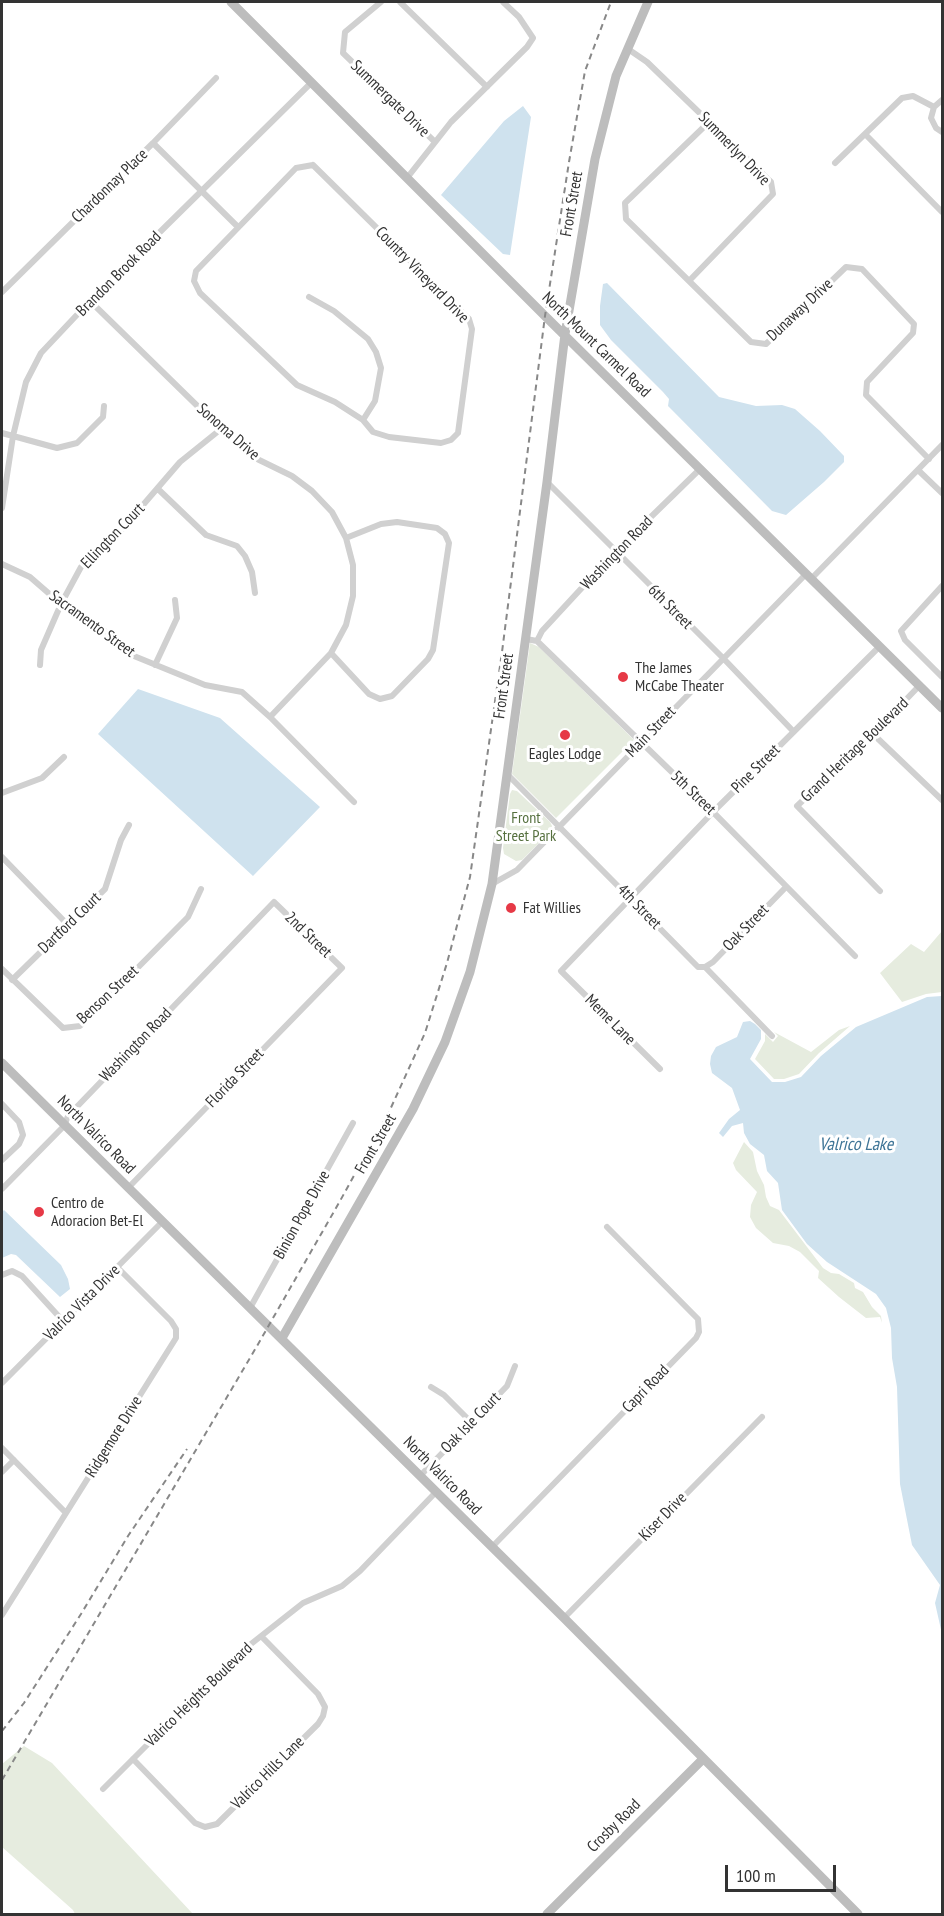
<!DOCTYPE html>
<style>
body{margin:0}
#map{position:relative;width:944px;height:1916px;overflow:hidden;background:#fff;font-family:"PT Sans Narrow",sans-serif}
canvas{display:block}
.frame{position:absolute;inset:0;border:3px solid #333;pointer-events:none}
.scale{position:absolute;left:725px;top:1865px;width:111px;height:27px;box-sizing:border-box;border:3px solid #333;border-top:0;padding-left:8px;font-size:18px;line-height:21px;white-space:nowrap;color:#333;-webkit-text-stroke:4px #fff;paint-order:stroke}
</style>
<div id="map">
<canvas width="944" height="1916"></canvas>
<div class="frame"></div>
<div class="scale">100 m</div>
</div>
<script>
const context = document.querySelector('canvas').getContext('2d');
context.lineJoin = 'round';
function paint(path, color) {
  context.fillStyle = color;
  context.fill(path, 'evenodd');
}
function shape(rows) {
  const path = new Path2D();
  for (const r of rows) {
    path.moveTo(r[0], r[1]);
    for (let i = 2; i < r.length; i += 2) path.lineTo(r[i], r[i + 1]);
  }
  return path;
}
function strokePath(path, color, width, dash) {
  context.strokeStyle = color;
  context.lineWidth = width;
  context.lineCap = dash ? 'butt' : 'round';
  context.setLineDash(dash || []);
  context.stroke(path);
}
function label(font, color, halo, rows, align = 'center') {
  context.font = font + ' "PT Sans Narrow",sans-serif';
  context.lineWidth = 6;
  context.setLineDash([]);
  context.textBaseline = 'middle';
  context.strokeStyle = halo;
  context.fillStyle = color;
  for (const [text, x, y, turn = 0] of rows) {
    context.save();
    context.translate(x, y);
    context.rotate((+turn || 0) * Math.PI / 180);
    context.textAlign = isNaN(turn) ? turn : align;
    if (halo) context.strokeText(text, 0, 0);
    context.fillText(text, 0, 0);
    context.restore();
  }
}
const green = shape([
 [530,643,539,647,634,740,556,818,512,774],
 [512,790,517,791,550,822,552,826,550,832,522,860,516,861,504,854,503,848,510,794],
 [942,931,942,992,926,994,902,1002,880,973,911,944,924,952],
 [850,1026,819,1053,799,1074,784,1079,774,1079,755,1059,765,1041,765,1034,773,1042,778,1036,774,1032,811,1052,839,1030],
 [744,1142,753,1152,757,1171,764,1185,766,1197,770,1206,779,1210,823,1268,831,1273,839,1274,854,1283,855,1288,863,1292,872,1307,881,1316,882,1323,880,1317,866,1318,839,1297,818,1278,819,1271,800,1252,789,1246,773,1243,756,1228,750,1217,751,1205,757,1192,736,1170,733,1163],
 [24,1746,52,1763,193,1914,75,1914,73,1910,2,1847,2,1764]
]);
const water = shape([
 [523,106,531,117,510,255,503,254,441,195,504,121],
 [607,283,719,397,756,406,782,405,795,409,820,431,844,456,844,462,824,482,786,515,772,511,672,410,668,406,669,399,663,392,611,340,600,325,600,306,603,284],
 [138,689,220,718,320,807,253,876,98,734],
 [942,996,942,1634,935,1603,940,1585,912,1545,900,1484,897,1387,892,1358,891,1328,886,1308,876,1294,827,1262,807,1244,782,1210,778,1183,767,1171,764,1155,750,1144,744,1133,743,1123,732,1126,723,1137,719,1133,729,1119,740,1110,732,1088,712,1073,710,1064,711,1056,716,1047,737,1037,743,1022,750,1021,755,1024,761,1030,761,1039,750,1059,772,1082,785,1082,801,1077,821,1056,856,1027,927,997],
 [4,1210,61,1265,68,1279,70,1289,60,1297,16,1255,11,1254,2,1258,2,1212]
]);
const street = shape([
 [381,2,345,32,343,53,435,142],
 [400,2,487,87],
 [628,49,647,62,771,182,773,194,689,281],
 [942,100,934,107,931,118,936,128,942,132],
 [709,122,625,203,626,219,751,342,766,344,846,267,862,269,914,324,913,333,867,382,866,395,929,459],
 [865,134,942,212],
 [153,143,238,227],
 [835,163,902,98,913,96,934,107],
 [313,165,469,319,472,329,458,433,451,440,441,443,389,437,373,432,363,420,335,402,297,385,200,293,194,281,196,271,296,168,313,165],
 [407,178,451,122,527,47,533,38,519,17,503,2],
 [2,292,153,143,216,78],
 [309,297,334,311,368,339,376,352,381,368,375,401,363,420],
 [90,301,221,429,251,456,292,476,312,491,332,512,346,538,353,565,353,596,346,625,331,653,270,717],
 [2,433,57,448,77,443,103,417,104,406],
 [918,470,942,493],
 [547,482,723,658,793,731],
 [158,489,206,535,237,546,245,556,252,572,255,593],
 [2,508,13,436,26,382,41,353,90,301,311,83],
 [2,564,30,577,61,604,105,631,134,656,205,685,242,692,270,717,354,802],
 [811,579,942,445],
 [942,586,901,631,905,640,942,677],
 [526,639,537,641,713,812,855,956],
 [537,641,542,631,615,552,700,469],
 [331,653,369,694,380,699,392,696,428,659,433,650,449,543,445,534,437,528,397,522,381,524,346,538],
 [40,665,41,650,61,604,81,567,118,534,180,462,221,429],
 [155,665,177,618,175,600],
 [873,734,942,800],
 [508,775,698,967,705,967,772,1036],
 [2,793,42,778,64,757],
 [2,857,68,925],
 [492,884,517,870,806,574],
 [880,891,797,806,873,734,920,685],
 [705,967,713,962,786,887],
 [2,969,63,1028,80,1026,188,917,201,889],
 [12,980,105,889,121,840,129,825],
 [660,1069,561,971,713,812,879,647],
 [2,1104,19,1122,23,1135,19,1144,2,1160],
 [2,1189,64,1126,68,1116,274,902,342,968,128,1188],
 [2,1275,12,1271,22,1276,63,1321],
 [250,1308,353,1123],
 [2,1383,162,1222],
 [431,1387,444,1395,472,1423],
 [2,1448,66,1513],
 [2,1472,14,1460],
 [420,1476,507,1386,515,1366],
 [492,1547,696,1338,699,1332,698,1319,694,1315,607,1227],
 [2,1615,176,1338,176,1329,171,1321,118,1268],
 [564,1618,762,1417],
 [133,1759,195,1823,205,1827,217,1824,318,1724,323,1716,325,1707,318,1694,262,1637],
 [103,1789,237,1655,303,1603,342,1586,360,1571,436,1492]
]);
const secondary = shape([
 [231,2,545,316,942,708],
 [2,1063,564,1618,858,1914],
 [282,1338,413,1109,445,1042,470,972,492,884,547,482,565,334,595,159,616,76,648,2],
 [547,1914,703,1759]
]);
const rail = shape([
 [2,1731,24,1703,81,1614,128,1536,187,1449],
 [2,1780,257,1346,340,1201,389,1112,425,1033,447,963,470,877,502,652,545,316,569,162,585,71,611,2]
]);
const markers = [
 [623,677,6,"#e63946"],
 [565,735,6,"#e63946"],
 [511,908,6,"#e63946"],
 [39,1212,6,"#e63946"]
];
const streetNames = [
 ["Summergate Drive",390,99,44],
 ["Summerlyn Drive",734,149,46],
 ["Chardonnay Place",110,186,-44],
 ["Front Street",572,204,-80],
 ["Brandon Brook Road",119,274,-45],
 ["Country Vineyard Drive",422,275,46],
 ["Dunaway Drive",800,310,-43],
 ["North Mount Carmel Road",596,345,44],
 ["Sonoma Drive",228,432,41],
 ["Ellington Court",113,536,-46],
 ["Washington Road",617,553,-46],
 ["6th Street",670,607,45],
 ["Sacramento Street",92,624,36],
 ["Front Street",504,686,-82],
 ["Main Street",651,732,-46],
 ["Grand Heritage Boulevard",855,750,-44],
 ["Pine Street",756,769,-45],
 ["5th Street",693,793,44],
 ["4th Street",639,907,46],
 ["Dartford Court",70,923,-44],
 ["Oak Street",746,928,-46],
 ["2nd Street",308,935,44],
 ["Benson Street",108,995,-43],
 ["Meme Lane",610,1020,45],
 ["Washington Road",136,1045,-46],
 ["Florida Street",235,1078,-46],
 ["North Valrico Road",96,1135,45],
 ["Front Street",376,1144,-60],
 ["Binion Pope Drive",302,1215,-61],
 ["Valrico Vista Drive",82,1303,-45],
 ["Capri Road",646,1389,-46],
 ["Oak Isle Court",471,1423,-46],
 ["Ridgemore Drive",114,1437,-58],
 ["North Valrico Road",442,1476,45],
 ["Kiser Drive",663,1517,-46],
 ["Valrico Heights Boulevard",199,1695,-44],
 ["Valrico Hills Lane",268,1773,-45],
 ["Crosby Road",614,1826,-45]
];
const poiNames = [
 ["The James",635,668],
 ["McCabe Theater",635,686],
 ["Eagles Lodge",565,754,"center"],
 ["Fat Willies",523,908],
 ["Centro de",51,1203],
 ["Adoracion Bet-El",51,1221]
];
const parkNames = [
 ["Front",526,818],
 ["Street Park",526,836]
];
const waterNames = [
 ["Valrico Lake",856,1145]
];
paint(green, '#e6ecdf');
paint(water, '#cfe2ee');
strokePath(street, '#d0d0d0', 6);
strokePath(secondary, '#bdbdbd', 9);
strokePath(rail, '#888', 2, [6, 4.5]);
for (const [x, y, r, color] of markers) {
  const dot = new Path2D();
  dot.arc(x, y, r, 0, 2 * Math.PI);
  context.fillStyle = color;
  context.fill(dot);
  strokePath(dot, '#fff', 2);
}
label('16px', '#333', '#fff', streetNames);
label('16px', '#333', '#fff', poiNames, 'left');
label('16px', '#56703f', '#fff', parkNames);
label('italic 18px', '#3f7597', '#fff', waterNames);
</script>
